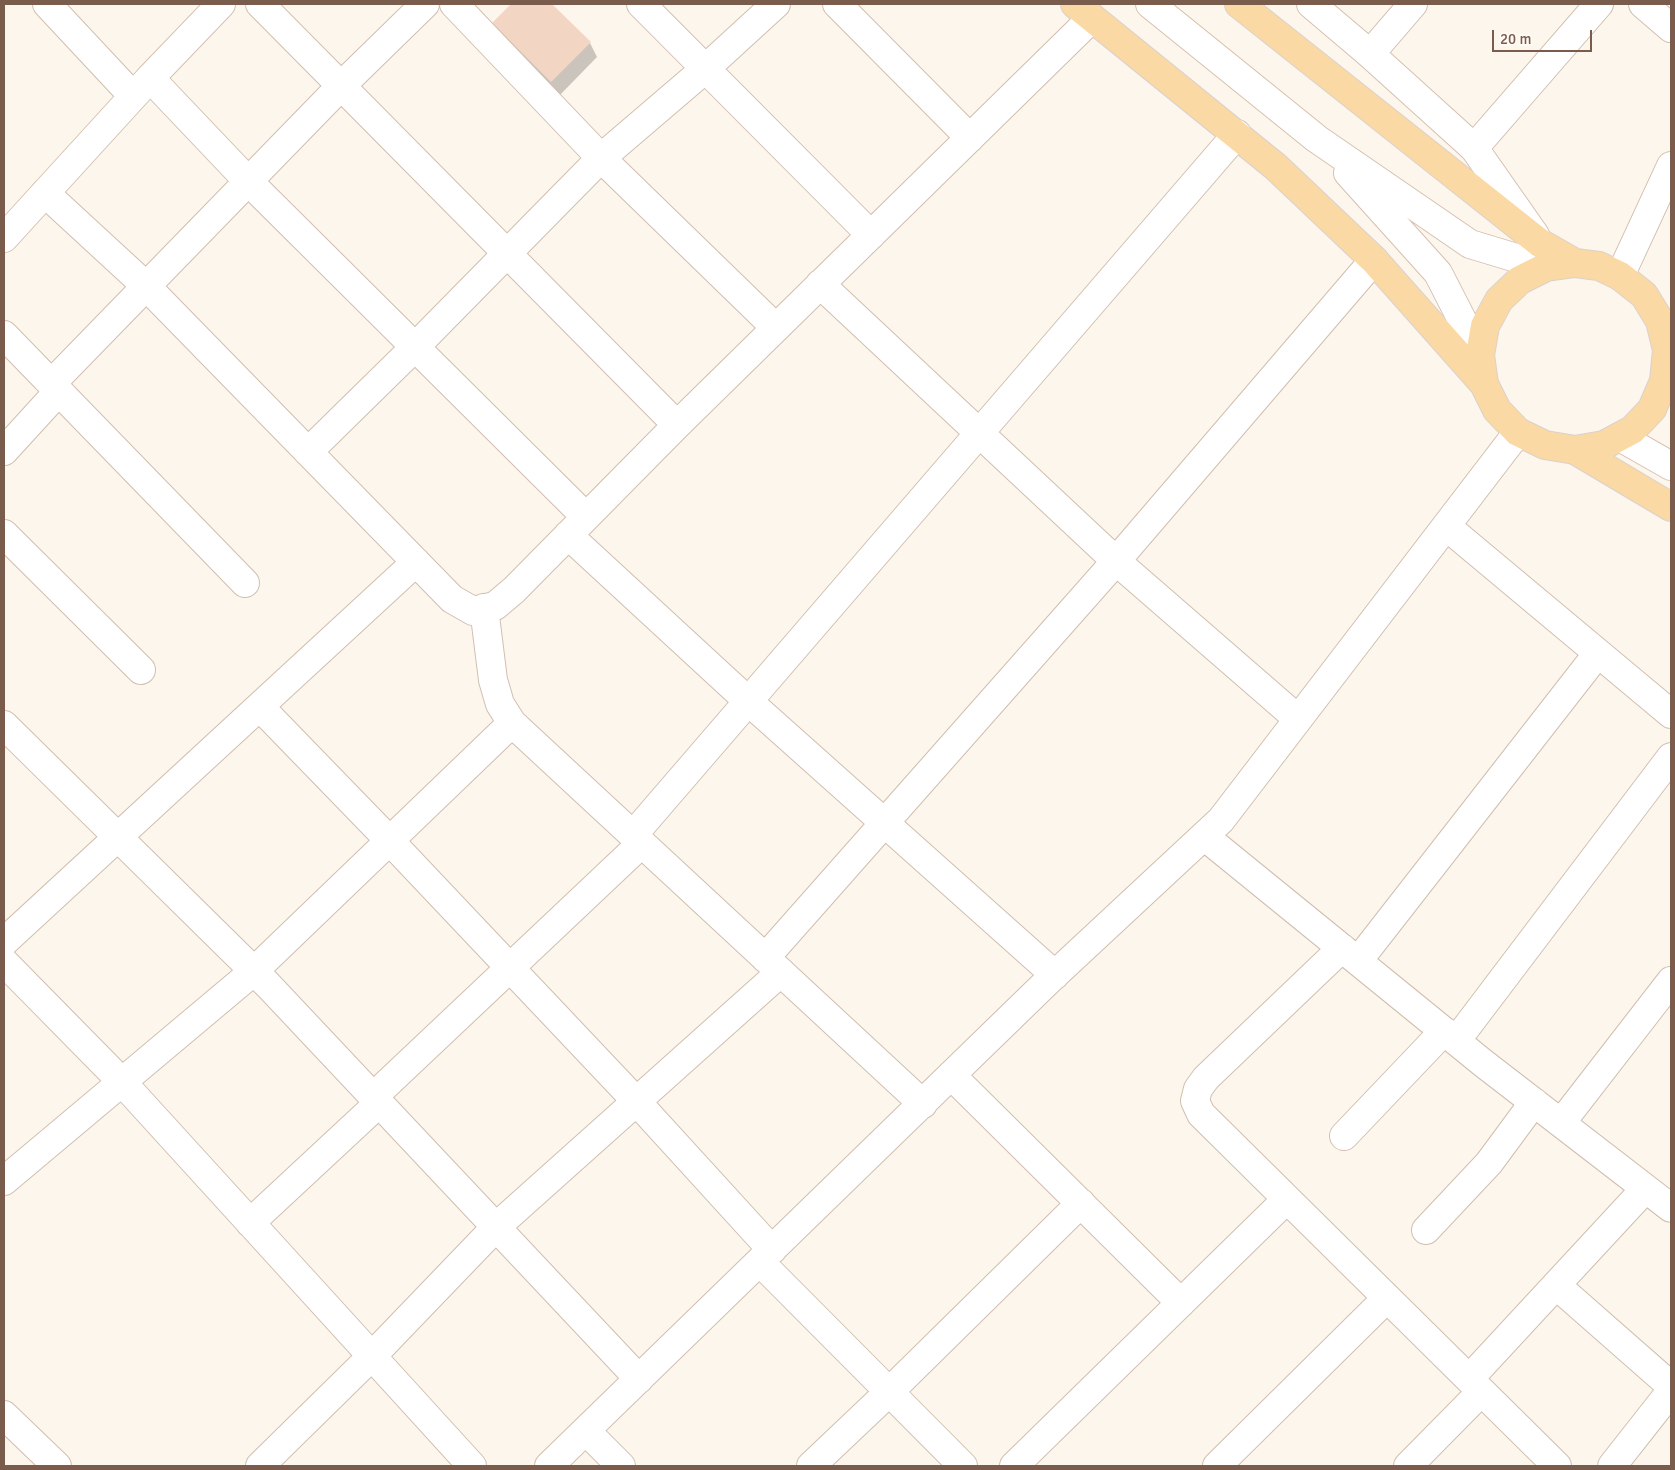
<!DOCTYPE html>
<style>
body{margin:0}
#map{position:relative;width:1675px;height:1470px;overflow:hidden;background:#fdf6ec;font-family:Signika,sans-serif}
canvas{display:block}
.frame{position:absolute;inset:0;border:5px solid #7a5c4d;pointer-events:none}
.scale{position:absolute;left:1492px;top:30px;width:100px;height:22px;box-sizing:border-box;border:2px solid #7a5c4d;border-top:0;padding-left:6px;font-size:15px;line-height:18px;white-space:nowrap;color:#7a5c4d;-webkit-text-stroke:4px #fffaf3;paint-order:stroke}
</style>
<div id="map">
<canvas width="1675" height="1470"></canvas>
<div class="frame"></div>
<div class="scale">20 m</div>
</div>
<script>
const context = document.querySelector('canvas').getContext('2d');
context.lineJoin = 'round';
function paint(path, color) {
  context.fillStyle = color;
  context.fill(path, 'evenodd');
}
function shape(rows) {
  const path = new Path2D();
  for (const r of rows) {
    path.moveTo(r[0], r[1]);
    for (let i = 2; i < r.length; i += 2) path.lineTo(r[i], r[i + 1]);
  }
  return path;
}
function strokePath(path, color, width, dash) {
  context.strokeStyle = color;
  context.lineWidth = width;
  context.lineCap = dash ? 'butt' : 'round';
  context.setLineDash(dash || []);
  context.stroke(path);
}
const shadow = shape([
 [512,4,550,4,590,43,597,57,560,95,501,37,493,23]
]);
const building = shape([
 [511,4,552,4,591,42,551,82,492,23]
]);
const street = shape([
 [47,4,133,96],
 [260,4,677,425],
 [454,4,601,158,776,328],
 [641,4,871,235],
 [837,4,970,138],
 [1643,4,1671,28],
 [1370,54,1413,4],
 [150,78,248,181,586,517],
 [1474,148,1599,4],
 [45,193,146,286,452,599,473,611,495,606,514,590,677,425,1092,18],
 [1620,276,1671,166],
 [820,284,1116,561,1298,719],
 [4,335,245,583],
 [51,384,341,86,425,4],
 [4,451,58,392],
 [308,452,415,347,601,158,705,69,776,4],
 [1446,526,1671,714],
 [4,534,141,670],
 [568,535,748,701,1055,975],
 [484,608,493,680,500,704,512,723,923,1104],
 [260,707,390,841,637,1102,772,1250],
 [4,725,268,985,639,1379],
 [633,835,1237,134],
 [1204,836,1483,1063,1671,1208],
 [4,942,416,562],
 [1342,948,1206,1078,1198,1089,1195,1101,1201,1114,1557,1466],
 [765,958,1116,561,1374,260],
 [1358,961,1598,653],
 [4,962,122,1082,472,1466],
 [1456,1041,1671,757],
 [951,1075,1181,1303],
 [373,1097,642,843],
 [1561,1123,1671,981],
 [1344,1136,1444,1031],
 [4,1181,254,971,512,723],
 [250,1223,379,1103],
 [1426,1230,1489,1163,1534,1102],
 [760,1262,963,1466],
 [1556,1285,1671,1386],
 [1469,1379,1645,1189],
 [4,1415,57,1466],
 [586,1431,621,1466],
 [260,1466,372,1356,496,1227,781,972],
 [549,1466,1048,981,1221,820,1518,432],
 [811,1466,889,1392,1081,1203],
 [1014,1466,1287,1199],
 [1217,1466,1387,1298],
 [1408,1466,1481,1392],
 [1612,1466,1671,1391]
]);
const secondary = shape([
 [1150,4,1317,139,1470,244,1546,267],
 [1311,4,1370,54,1474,148,1535,235],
 [1348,173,1438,273,1480,355],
 [4,238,150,78,221,4],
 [1620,437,1671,466]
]);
const primary = shape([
 [1075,4,1276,167,1374,260,1484,384,1497,410,1518,432,1545,445,1575,450,1604,445,1632,430,1652,409,1664,381,1667,350,1660,321,1644,295,1620,276,1599,266,1575,263,1546,267,1520,280,1499,300,1485,326,1480,355,1484,384],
 [1239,4,1540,243,1575,263],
 [1575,450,1671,507]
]);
paint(shadow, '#0003');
paint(building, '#f3d5c3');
strokePath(street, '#d1beb0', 30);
strokePath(secondary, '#d6c0b0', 30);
strokePath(primary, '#dad1cd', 30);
strokePath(street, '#fff', 28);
strokePath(secondary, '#fff', 28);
strokePath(primary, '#fbd9a5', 28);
</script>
